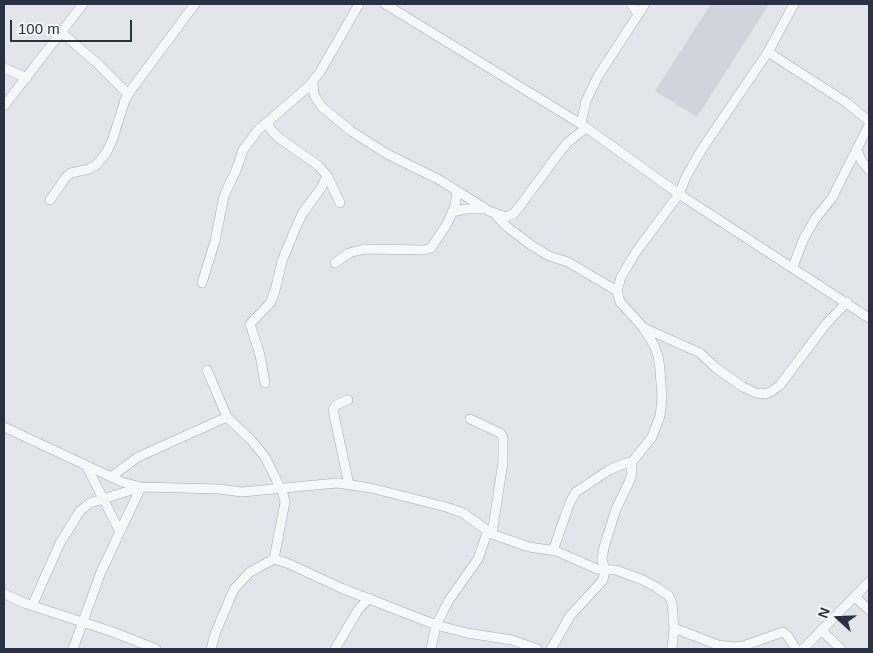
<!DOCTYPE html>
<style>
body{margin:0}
#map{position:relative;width:873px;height:653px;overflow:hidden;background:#e3e5eb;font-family:Helvetica,sans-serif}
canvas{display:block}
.frame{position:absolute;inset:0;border:5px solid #2a3144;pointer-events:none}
.north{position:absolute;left:813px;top:593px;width:50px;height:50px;-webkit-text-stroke:4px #f3f5f8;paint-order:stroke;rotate:290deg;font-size:14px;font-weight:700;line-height:20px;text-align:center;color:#2a3144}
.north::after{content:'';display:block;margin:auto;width:18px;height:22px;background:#2a3144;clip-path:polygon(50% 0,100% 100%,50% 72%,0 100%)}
.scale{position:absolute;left:10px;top:20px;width:122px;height:22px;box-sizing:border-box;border:2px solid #2a3144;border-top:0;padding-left:6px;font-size:15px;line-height:18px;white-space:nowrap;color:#2a3144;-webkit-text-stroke:4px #f3f5f8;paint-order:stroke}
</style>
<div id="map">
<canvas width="873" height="653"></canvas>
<div class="frame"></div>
<div class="north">N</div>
<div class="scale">100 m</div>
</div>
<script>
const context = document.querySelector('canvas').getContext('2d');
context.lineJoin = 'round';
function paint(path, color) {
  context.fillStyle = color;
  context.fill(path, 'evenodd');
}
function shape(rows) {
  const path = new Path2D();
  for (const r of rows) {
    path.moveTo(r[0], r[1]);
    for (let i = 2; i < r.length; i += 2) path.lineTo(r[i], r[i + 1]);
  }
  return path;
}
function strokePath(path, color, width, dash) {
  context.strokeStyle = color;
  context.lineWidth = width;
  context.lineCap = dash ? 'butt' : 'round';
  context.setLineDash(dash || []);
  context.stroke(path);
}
const built = shape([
 [711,4,769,4,697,117,655,91]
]);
const minor = shape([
 [385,4,581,124,679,194,869,318],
 [631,4,638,14],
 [62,33,97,63,128,94],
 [768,52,847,103,869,121],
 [4,68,27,78],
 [313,82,314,95,322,107,351,131,387,154,438,179,489,211,506,217,513,214,520,206,556,157,568,142,586,128],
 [4,106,83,4],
 [267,123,272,131,279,138,319,166,328,177,340,203],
 [581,124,586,101,598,76,645,4],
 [857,149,861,160,869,170],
 [50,200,66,177,71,173,89,169,96,165,106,153,112,141,125,100,131,90,195,4],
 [452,212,466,209,485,209],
 [496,215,506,226,531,245,549,256,568,262,617,291],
 [335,263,349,253,364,249,424,250,431,248,447,224,455,206,457,192],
 [793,267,803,240,815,219,832,198,869,125],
 [202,283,215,241,224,196,237,168,243,150,258,130,308,87,320,72,359,4],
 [644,328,700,353,716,368,743,387,756,393,766,394,772,391,780,385,826,324,847,302],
 [207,370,227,417,251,440,265,457,276,479,280,489],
 [265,383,260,355,250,324,271,302,276,287,282,261,294,232,302,214,321,188,327,176],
 [348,400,336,405,333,410,349,485],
 [470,419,500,433,503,437,503,462,492,534],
 [4,427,122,482,141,487,219,489,242,492,337,483,371,488,446,507,463,513,492,534,529,547,556,551,597,569,616,570,643,580,656,587,669,596,672,603,674,628,672,649],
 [86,465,120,532],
 [111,477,138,457,227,417],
 [553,551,570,502,576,492,609,470,626,463,632,462],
 [274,559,285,502,282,489],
 [4,594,27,604,113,632,156,649],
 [855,597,869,610],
 [32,606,60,543,80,511,90,503,141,487],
 [674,628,718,645,735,647,743,646,783,632,787,635,796,649],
 [821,630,841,649],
 [73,649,101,572,141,487],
 [211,649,215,634,234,589,250,572,274,559,287,563,341,588,436,625,467,633,512,640,537,649],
 [335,649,358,610,369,598],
 [431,649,436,625,449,600,478,559,488,530],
 [551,649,570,616,603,580,605,570,602,560,604,547,616,509,631,478,632,462,652,437,660,416,662,398,660,369,658,356,654,345,642,326,620,302,617,291,621,277,636,252,679,194,687,175,702,149,768,52,794,4],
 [803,649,869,582]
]);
paint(built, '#d1d4dd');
strokePath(minor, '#a8abb6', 10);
strokePath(minor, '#f6f7f9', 9);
</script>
